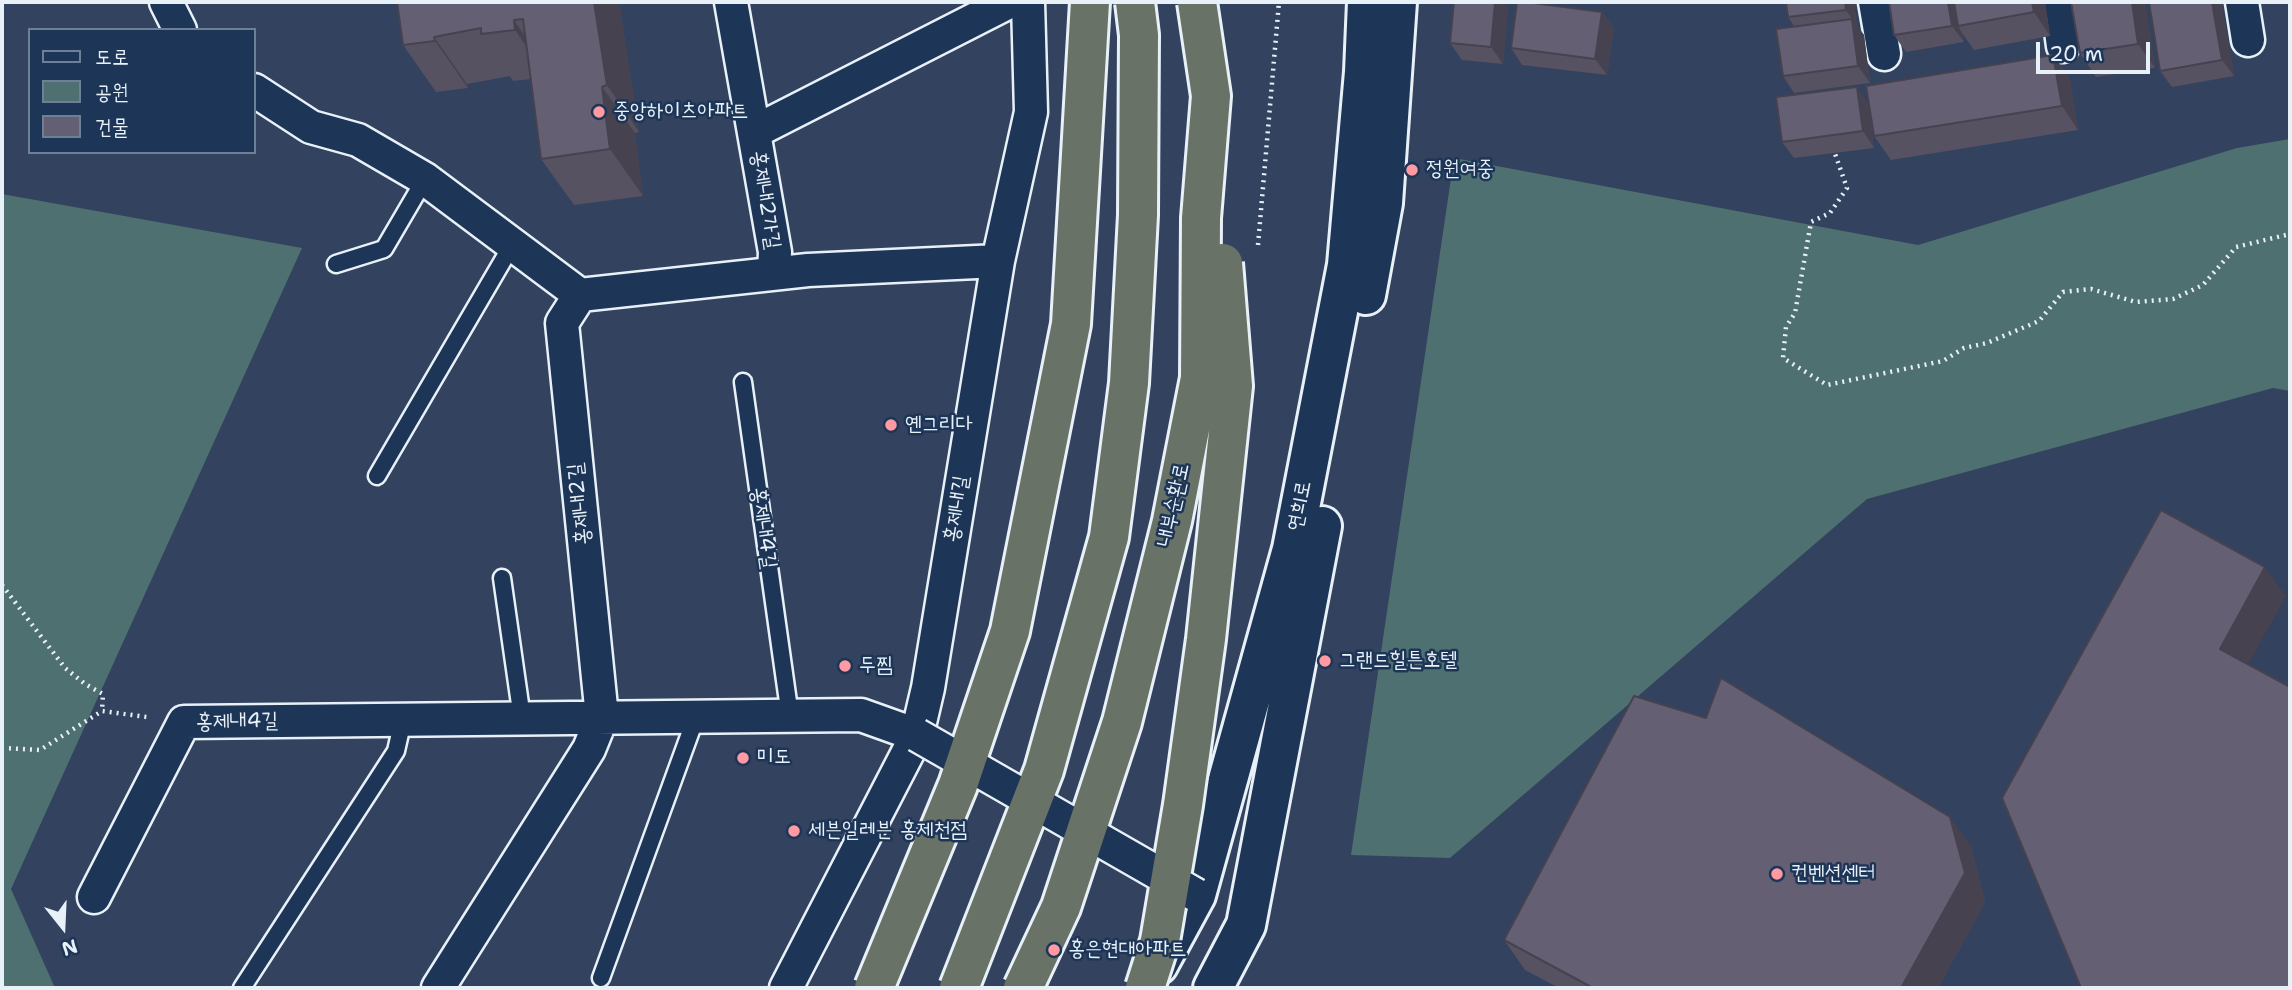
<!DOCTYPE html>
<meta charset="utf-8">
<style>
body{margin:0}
#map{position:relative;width:2292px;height:990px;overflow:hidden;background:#32425f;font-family:"Shantell Sans","Poor Story",sans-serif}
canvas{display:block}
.frame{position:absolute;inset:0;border:4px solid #e8f1f8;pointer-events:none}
.legend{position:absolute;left:28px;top:28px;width:228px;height:126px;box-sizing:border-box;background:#1d3557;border:2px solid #6e8097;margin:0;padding:9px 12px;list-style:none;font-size:21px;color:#e8f1f8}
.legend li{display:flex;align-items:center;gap:14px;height:35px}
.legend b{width:35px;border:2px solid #6e8097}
.north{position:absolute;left:28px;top:892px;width:70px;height:70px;-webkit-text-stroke:5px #1d3557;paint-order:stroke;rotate:162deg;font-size:19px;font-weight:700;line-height:28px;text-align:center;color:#e8f1f8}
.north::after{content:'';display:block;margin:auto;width:24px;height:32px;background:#e8f1f8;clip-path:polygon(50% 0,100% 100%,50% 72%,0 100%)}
.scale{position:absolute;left:2036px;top:42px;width:114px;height:32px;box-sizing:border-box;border:4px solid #e8f1f8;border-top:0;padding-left:9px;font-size:21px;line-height:24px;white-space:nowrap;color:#e8f1f8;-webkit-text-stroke:5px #1d3557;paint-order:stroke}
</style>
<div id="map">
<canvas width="2292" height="990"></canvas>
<div class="frame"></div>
<ul class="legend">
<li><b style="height:9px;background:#1d3557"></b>도로</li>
<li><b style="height:19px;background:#4f7070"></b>공원</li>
<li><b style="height:19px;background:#645f72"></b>건물</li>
</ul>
<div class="north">N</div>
<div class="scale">20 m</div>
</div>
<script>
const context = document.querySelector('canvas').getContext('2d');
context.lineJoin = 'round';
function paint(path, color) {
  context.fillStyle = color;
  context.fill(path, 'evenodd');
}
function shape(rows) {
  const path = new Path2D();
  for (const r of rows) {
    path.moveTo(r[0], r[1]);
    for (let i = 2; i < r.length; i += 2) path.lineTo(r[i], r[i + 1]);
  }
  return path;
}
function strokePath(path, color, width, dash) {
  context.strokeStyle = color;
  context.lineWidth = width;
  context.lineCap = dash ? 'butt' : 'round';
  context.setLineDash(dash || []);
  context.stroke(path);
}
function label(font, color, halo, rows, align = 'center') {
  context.font = font + ' "Shantell Sans","Poor Story",sans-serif';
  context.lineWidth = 5;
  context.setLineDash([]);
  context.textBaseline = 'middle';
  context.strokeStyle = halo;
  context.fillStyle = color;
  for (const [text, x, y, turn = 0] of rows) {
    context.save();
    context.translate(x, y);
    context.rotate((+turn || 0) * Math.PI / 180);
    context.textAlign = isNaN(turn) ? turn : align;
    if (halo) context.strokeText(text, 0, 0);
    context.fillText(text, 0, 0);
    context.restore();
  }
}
const green = shape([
 [2290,139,2290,391,2273,388,1867,499,1450,858,1351,855,1454,158,1918,245,2237,148],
 [2,194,302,248,11,889,55,988,2,988]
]);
const pier = shape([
 [1118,2,1216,2,1210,446,1203,447,1188,554,1099,824,1018,988,944,988,1020,783,1094,493,1118,197]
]);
const path = shape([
 [1833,148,1847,188,1830,213,1811,222,1795,313,1786,327,1783,358,1827,385,1943,361,1964,348,1987,343,2039,321,2063,292,2091,289,2136,302,2173,299,2203,285,2236,247,2290,234],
 [1258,245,1279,2],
 [2,585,65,668,85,684,103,694,102,711],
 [2,748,40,750,102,711,147,717]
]);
const lane = shape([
 [336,264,384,249,425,179],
 [743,382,790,716],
 [377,476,512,245],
 [502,578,522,718],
 [601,978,696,717],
 [242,988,396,751,403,720]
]);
const street = shape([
 [166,2,180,30],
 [731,2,775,252,774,273],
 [1875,2,1884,54],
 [2057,2,2063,46],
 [2242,2,2248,40],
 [254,90,311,127,358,140,425,179,580,295,808,270,998,261],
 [754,132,1009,2],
 [94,897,184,722,861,715,917,735],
 [438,988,589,749,602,717,562,323,580,295],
 [786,988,917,735,928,688,998,261,1031,112,1028,2]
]);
const secondary = shape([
 [1366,295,1383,203,1397,2],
 [1158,965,1196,895,1292,549,1347,265,1364,72,1367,2],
 [1213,988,1246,925,1322,526]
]);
const streetBridge = shape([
 [917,735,1196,895]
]);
const highwayBridge = shape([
 [874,988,958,785,1010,631,1071,324,1090,2],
 [959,988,1044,770,1109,537,1129,383,1138,215,1139,35,1135,2],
 [1023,988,1061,907,1122,722,1172,521,1200,378,1201,218,1211,96,1197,2],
 [1145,988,1160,941,1183,805,1206,639,1233,386,1223,263]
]);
const wall = shape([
 [397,2,619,2,639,132,635,133,643,196,574,205,541,159,531,79,513,81,510,76,467,84,468,88,436,92,403,45],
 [1454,2,1503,2,1508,8,1503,64,1462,60,1450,43],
 [1786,2,1854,2,1857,26,1864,35,1870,83,1794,93,1783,76,1794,26,1788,17],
 [2045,2,2050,36,1974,50,1962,33,1964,42,1906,52,1894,35],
 [2145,2,2155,68,2096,77,2080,53],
 [2149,2,2221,2,2234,76,2172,87,2160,71],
 [1602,12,1614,28,1607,75,1522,65,1511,48],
 [2053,55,2070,79,2078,130,1891,160,1874,136],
 [1857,87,1868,104,1874,148,1794,158,1782,142],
 [1971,846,1985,902,1938,988,1559,988,1525,970,1504,940]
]);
const shadedWall = shape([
 [594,2,619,2,639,132,607,85],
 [1495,2,1503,2,1508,8,1503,64,1491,47],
 [1845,2,1854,2,1857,26,1846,10],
 [1948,2,1957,2,1958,26,1962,33,1964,42,1952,26],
 [2032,2,2045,2,2050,36,2034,12],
 [2132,2,2145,2,2155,68,2138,44],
 [2212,2,2221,2,2234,76,2222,60],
 [1602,12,1614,28,1607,75,1595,59],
 [1852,19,1864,35,1870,83,1858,66],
 [514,20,546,67,547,76,515,30],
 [434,37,467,84,468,88,435,41],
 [2053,55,2070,79,2078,130,2062,106],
 [602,87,635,133,643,196,610,149],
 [1857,87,1868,104,1874,148,1863,131],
 [2265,567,2286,596,2241,678,2220,649],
 [1950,817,1971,846,1985,902,1938,988,1901,988]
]);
const building = shape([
 [397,2,594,2,607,85,602,87,610,149,541,159,523,19,514,20,515,30,481,34,481,28,434,37,435,41,403,45,397,2],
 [1454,2,1495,2,1491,47,1450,43,1454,2],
 [1517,2,1526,2,1602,12,1595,59,1511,48,1517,2],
 [1786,2,1845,2,1846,10,1788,17,1786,2],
 [1889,2,1948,2,1952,26,1894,35,1889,2],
 [1954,2,2032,2,2034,12,1958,26,1954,2],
 [2071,2,2132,2,2138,44,2080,53,2071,2],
 [2149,2,2212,2,2222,60,2160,71,2149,2],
 [1852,19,1858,66,1783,76,1776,29,1852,19],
 [2053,55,2062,106,1874,136,1866,86,2053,55],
 [1857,87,1863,131,1782,142,1776,97,1857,87],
 [2161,510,2265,567,2220,649,2290,687,2290,988,2081,988,2002,798,2161,510],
 [1721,678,1950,817,1965,873,1901,988,1593,988,1504,940,1634,696,1706,718,1721,678]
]);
const markers = [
 [599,112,7,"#ff9aa2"],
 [1412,170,7,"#ff9aa2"],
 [891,425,7,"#ff9aa2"],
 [1325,661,7,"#ff9aa2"],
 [845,666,7,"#ff9aa2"],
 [743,758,7,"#ff9aa2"],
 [794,831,7,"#ff9aa2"],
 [1777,874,7,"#ff9aa2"],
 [1054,950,7,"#ff9aa2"]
];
const poiNames = [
 ["중앙하이츠아파트",613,112],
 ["정원여중",1426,170],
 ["옌그리다",905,425],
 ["그랜드힐튼호텔",1339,661],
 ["두찜",859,666],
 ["미도",757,758],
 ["세븐일레븐 홍제천점",808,831],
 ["컨벤션센터",1791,874],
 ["홍은현대아파트",1068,950]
];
const streetNames = [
 ["홍제내2가길",765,200,81],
 ["홍제내2길",580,504,-96],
 ["내부순환로",1174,505,-78],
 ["연희로",1300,506,-79],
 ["홍제내길",957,509,-81],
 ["홍제내4길",763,528,82],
 ["홍제내4길",237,722,-1]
];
paint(green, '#4f7070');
paint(pier, '#32425f');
strokePath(lane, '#e8f1f8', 21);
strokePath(street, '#e8f1f8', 37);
strokePath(secondary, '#e8f1f8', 44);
strokePath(path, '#e8f1f8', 4.5, [2, 5]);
strokePath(lane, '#1d3557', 16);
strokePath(street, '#1d3557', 32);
strokePath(secondary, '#1d3557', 38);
strokePath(streetBridge, '#e8f1f8', 37, []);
strokePath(highwayBridge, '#e8f1f8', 44, []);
strokePath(streetBridge, '#1d3557', 32);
strokePath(highwayBridge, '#697266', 38);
paint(wall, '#565262');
paint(shadedWall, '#464250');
paint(building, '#645f72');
strokePath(building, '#464250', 2);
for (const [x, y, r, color] of markers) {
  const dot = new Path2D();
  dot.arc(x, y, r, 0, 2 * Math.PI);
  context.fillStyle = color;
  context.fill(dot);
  strokePath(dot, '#1d3557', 2.5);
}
label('21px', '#e8f1f8', '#1d3557', poiNames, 'left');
label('21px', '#e8f1f8', '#1d3557', streetNames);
</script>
